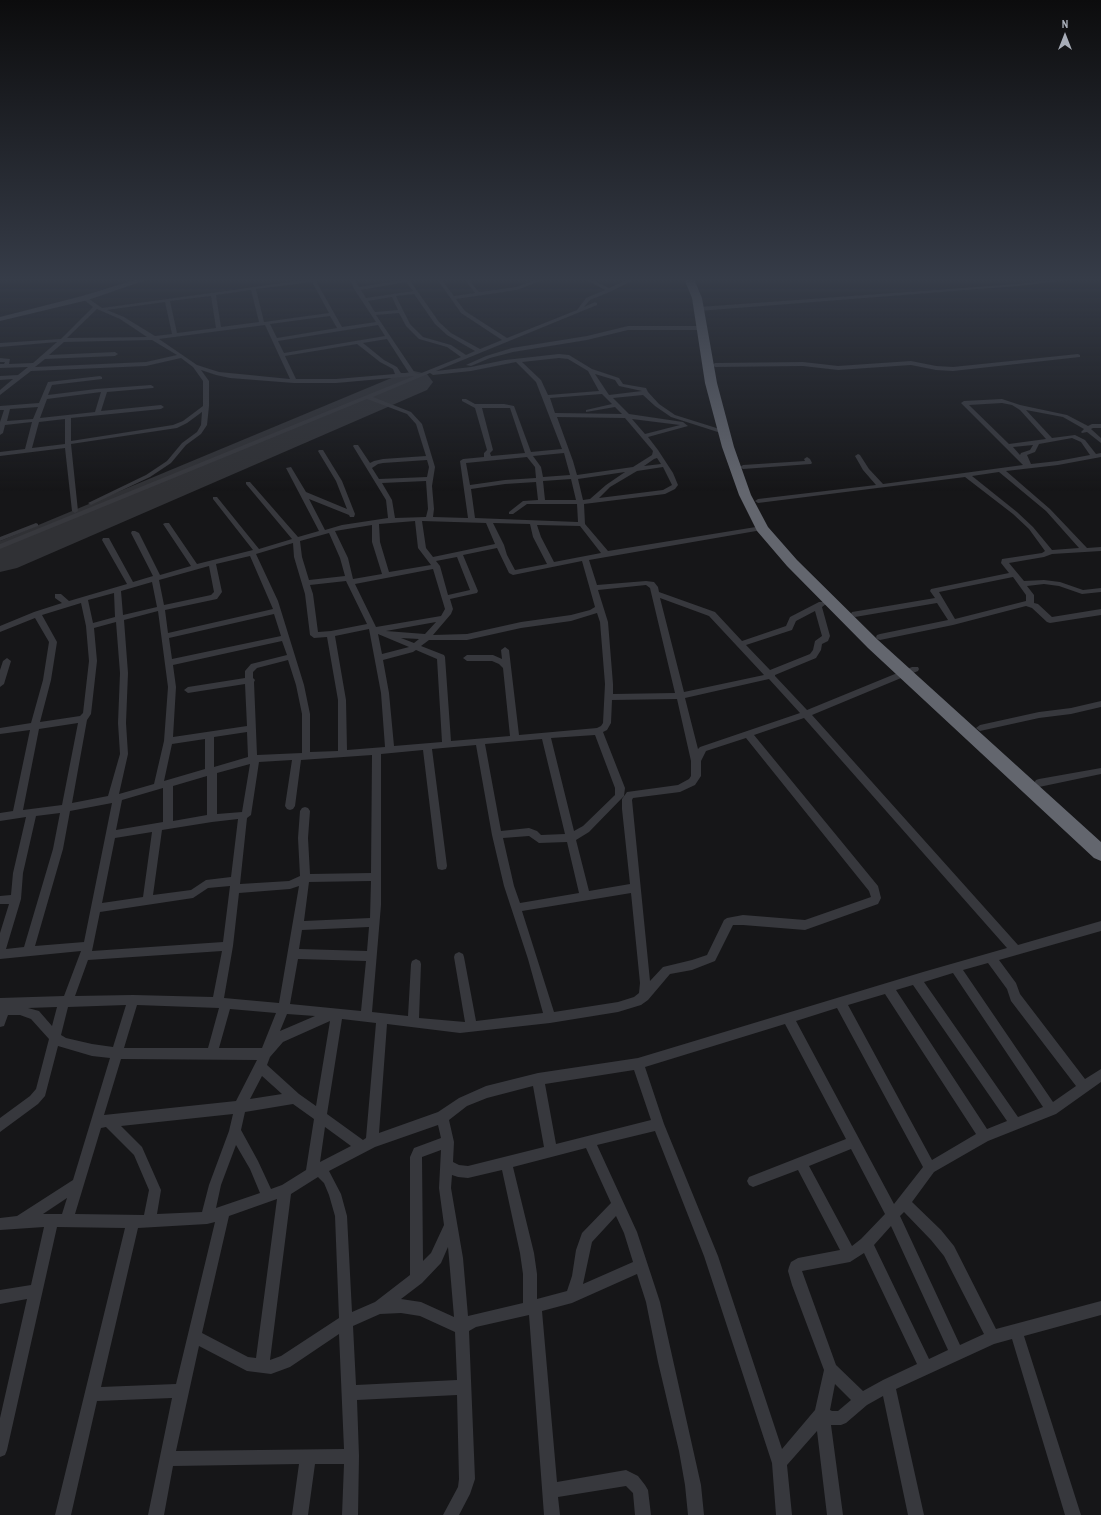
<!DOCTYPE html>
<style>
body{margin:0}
#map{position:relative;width:1101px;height:1515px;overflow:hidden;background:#161618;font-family:"Archivo Narrow",sans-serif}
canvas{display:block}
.north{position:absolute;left:1045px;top:16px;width:40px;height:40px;-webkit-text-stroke:3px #111113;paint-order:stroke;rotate:0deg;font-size:11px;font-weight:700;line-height:16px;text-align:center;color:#a8adb8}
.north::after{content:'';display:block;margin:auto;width:14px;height:18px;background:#a8adb8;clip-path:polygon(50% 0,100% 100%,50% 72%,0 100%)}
</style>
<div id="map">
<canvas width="1101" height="1515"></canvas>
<div class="north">N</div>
</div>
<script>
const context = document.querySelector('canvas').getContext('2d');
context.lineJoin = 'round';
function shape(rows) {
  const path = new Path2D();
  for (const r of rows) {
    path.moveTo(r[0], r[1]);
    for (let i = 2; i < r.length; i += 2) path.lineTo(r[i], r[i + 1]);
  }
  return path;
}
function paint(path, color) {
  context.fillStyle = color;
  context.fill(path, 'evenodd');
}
const runway = shape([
 [414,371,427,374,433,382,427,390,17,568,0,572,0,541,401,374,414,371]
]);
const street = shape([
 [312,279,323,279,316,281,342,327,376,322,354,289,350,279,354,279,359,287,409,279,439,322,451,333,480,349,502,340,461,313,437,279,441,279,454,296,475,293,464,279,468,279,479,292,516,287,539,279,545,279,517,290,456,299,465,311,507,338,577,310,586,298,605,290,585,279,590,279,609,288,629,279,635,279,612,291,590,300,584,307,595,302,597,303,597,305,436,371,471,367,505,360,559,354,569,355,592,369,619,378,623,384,646,388,648,392,659,404,675,415,726,431,726,433,724,434,671,417,655,406,643,395,613,398,629,414,683,422,688,426,648,437,658,450,673,473,678,485,675,489,665,494,584,504,585,524,608,551,762,526,766,528,762,530,589,560,597,585,646,581,654,582,658,587,659,592,715,612,742,641,786,626,790,617,819,602,825,602,826,604,822,607,830,636,828,641,822,644,821,650,816,658,775,675,775,676,807,710,912,667,918,667,919,669,918,671,812,715,1018,945,1101,921,1101,931,999,960,1016,983,1020,994,1085,1079,1101,1069,1101,1082,1056,1114,988,1141,934,1172,912,1202,941,1230,954,1246,996,1329,1101,1301,1101,1315,1024,1336,1081,1515,1065,1515,1012,1339,994,1344,896,1389,924,1515,908,1515,883,1396,867,1405,846,1423,841,1425,831,1425,843,1515,827,1515,817,1431,787,1465,792,1515,776,1515,772,1463,704,1256,655,1131,597,1145,637,1232,660,1302,701,1485,704,1515,688,1515,685,1485,679,1451,658,1362,646,1302,637,1274,572,1303,542,1311,557,1482,626,1470,638,1476,645,1485,648,1490,651,1515,635,1515,633,1493,626,1486,558,1497,560,1515,544,1515,529,1315,476,1327,469,1331,475,1479,470,1494,459,1515,443,1515,458,1487,459,1479,457,1395,357,1400,359,1456,358,1515,342,1515,344,1464,315,1464,308,1515,292,1515,299,1464,173,1466,164,1515,148,1515,172,1398,97,1401,71,1515,55,1515,125,1228,57,1227,7,1450,5,1455,0,1457,0,1418,27,1299,0,1304,0,1290,31,1285,44,1227,0,1230,0,1218,17,1216,73,1180,110,1058,92,1056,58,1046,45,1096,38,1104,0,1132,0,1118,30,1096,36,1089,49,1039,31,1019,20,1015,8,1015,4,1026,0,1027,0,998,64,996,81,951,0,959,0,933,9,904,0,904,0,896,11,895,13,873,26,817,0,821,0,813,13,811,30,730,0,734,0,728,31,723,43,680,49,642,35,618,0,632,0,626,34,612,62,603,55,598,55,594,61,594,69,601,127,584,102,540,103,538,109,538,110,540,133,582,153,576,131,533,132,531,135,531,139,533,160,575,191,566,163,524,165,523,169,523,197,564,253,550,213,499,213,497,217,497,259,549,292,539,246,484,246,482,250,482,298,537,319,531,286,468,291,467,306,492,347,509,336,481,318,451,319,450,323,450,342,481,355,514,354,517,350,517,349,515,309,499,325,530,342,525,388,518,386,500,353,446,354,445,358,445,370,463,374,461,383,459,426,456,416,424,407,414,367,399,0,549,0,544,414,376,336,383,294,383,230,378,216,375,201,370,209,381,209,406,207,425,201,434,186,445,171,463,150,477,93,504,91,505,88,503,146,475,167,461,182,443,197,432,201,425,202,412,187,423,177,428,71,444,78,511,75,513,72,511,65,448,0,456,0,452,25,449,32,422,5,425,3,433,0,435,0,422,4,410,0,410,0,406,39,403,48,382,100,376,102,377,102,379,52,385,48,395,96,389,151,385,154,387,153,388,107,392,101,411,161,405,164,407,161,409,71,418,71,441,173,425,183,421,203,406,203,381,193,367,181,358,146,366,31,371,0,395,0,390,13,379,0,380,0,376,18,375,28,367,0,368,0,364,4,364,5,362,0,362,0,358,10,359,9,364,33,363,57,342,0,347,0,343,61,339,93,307,83,299,82,298,85,296,102,308,312,279],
 [312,282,329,313,264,322,256,289,312,282],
 [406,282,413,291,366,298,361,290,406,282],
 [251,290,259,322,221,327,216,295,251,290],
 [414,294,435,324,447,335,475,351,466,355,451,345,423,337,410,324,396,296,414,294],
 [211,296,216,328,177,333,170,301,211,296],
 [392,297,398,310,375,312,368,301,392,297],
 [165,302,172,334,155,336,124,317,107,310,165,302],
 [97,309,120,319,147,337,67,338,97,309],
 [399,313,406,326,419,339,447,347,461,357,419,374,415,373,376,315,399,313],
 [330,316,337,328,277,338,270,324,330,316],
 [265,325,290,379,219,372,197,365,159,339,265,325],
 [378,325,385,336,284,353,278,341,378,325],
 [387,339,409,373,401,373,397,367,384,360,363,343,387,339],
 [152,340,177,355,146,362,35,367,45,359,115,356,118,354,115,352,49,355,64,342,152,340],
 [357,344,380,362,393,369,395,374,336,379,296,379,285,356,357,344],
 [559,358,568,359,588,371,599,391,548,395,541,380,522,362,559,358],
 [516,362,536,382,562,449,531,452,514,406,504,404,475,404,466,399,462,399,462,401,475,408,487,450,484,453,484,457,463,459,460,461,468,518,433,517,434,509,432,486,435,467,422,424,411,412,373,397,430,373,433,375,471,371,516,362],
 [595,374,615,380,619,386,642,391,609,395,595,374],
 [101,392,95,412,40,418,47,399,101,392],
 [602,394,612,404,586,410,586,412,615,407,622,414,555,413,550,398,602,394],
 [38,407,33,419,7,421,10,409,38,407],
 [482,408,510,408,525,453,491,456,490,453,493,450,482,408],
 [557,417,625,418,653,451,652,455,633,467,577,475,573,461,557,417],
 [65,419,65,444,32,448,39,422,65,419],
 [632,419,680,425,645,434,632,419],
 [564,453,570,475,543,477,541,467,533,456,564,453],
 [527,457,535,467,536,478,505,480,470,485,466,463,527,457],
 [657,458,661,464,644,466,654,459,657,458],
 [427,460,429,467,427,477,379,479,372,468,378,464,383,463,427,460],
 [663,467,672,485,663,490,599,498,610,487,637,471,663,467],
 [625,472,606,485,590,499,583,500,578,479,625,472],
 [571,479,576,500,545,500,543,481,571,479],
 [426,481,428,509,426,517,395,518,392,500,382,483,426,481],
 [536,482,538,500,523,501,509,512,509,514,513,514,527,504,577,504,578,522,475,518,471,489,505,484,536,482],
 [415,521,418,548,431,565,389,572,380,542,379,524,415,521],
 [422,521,486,523,495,544,433,557,426,548,422,521],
 [493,523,530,524,533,537,547,564,515,570,507,555,504,545,493,523],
 [372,525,372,542,382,574,353,579,348,558,335,531,372,525],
 [537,525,580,526,601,553,554,562,541,537,537,525],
 [329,533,340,558,345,576,309,580,302,557,300,541,329,533],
 [293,543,294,557,305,594,310,635,314,638,327,637,338,700,338,751,310,752,310,714,304,685,278,601,256,554,293,543],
 [497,548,509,573,513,575,582,561,595,607,590,610,571,615,521,622,467,634,433,635,451,614,453,609,450,599,477,593,478,591,463,555,497,548],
 [250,556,273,609,168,633,165,610,217,599,222,592,216,564,250,556],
 [457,557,470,590,448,595,440,566,436,561,457,557],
 [209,566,214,592,211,595,164,605,159,580,209,566],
 [433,569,445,609,441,616,376,627,355,584,433,569],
 [346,581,367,624,331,631,318,632,313,594,310,585,346,581],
 [152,582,157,607,123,615,121,591,152,582],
 [646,585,650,588,675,693,613,694,613,684,608,622,598,590,646,585],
 [114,593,115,617,93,623,88,600,114,593],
 [660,598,709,616,764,675,684,692,660,598],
 [81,603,86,626,89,661,83,713,80,716,40,722,51,680,57,642,42,615,81,603],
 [158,611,168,687,164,741,154,784,119,794,128,754,126,723,128,673,124,620,158,611],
 [815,611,822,636,815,641,813,650,810,654,770,670,746,645,792,630,796,621,815,611],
 [597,613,600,622,605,684,603,723,601,726,597,728,519,735,509,650,505,647,501,650,502,659,493,655,467,655,463,658,467,661,492,661,499,664,503,668,510,736,451,741,445,657,444,655,421,646,429,640,467,640,521,628,571,621,597,613],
 [274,614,281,636,172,659,169,638,274,614],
 [116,622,120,673,118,723,120,754,108,796,72,803,87,720,91,714,97,661,94,628,116,622],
 [436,622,425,634,386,631,436,622],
 [369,629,381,693,385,747,347,750,346,700,335,636,369,629],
 [378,634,409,647,382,654,378,634],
 [401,638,419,639,414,643,401,638],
 [282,641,287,655,251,664,245,671,245,678,188,687,184,690,188,693,245,684,247,726,173,737,176,687,173,665,282,641],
 [416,650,437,659,442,742,394,746,389,693,383,660,413,652,416,650],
 [288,660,296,685,302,714,302,753,257,755,254,682,255,680,253,678,253,672,257,668,288,660],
 [769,679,800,713,700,747,698,749,685,698,769,679],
 [677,699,691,761,691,776,689,779,678,785,627,792,622,799,622,809,630,884,589,891,576,840,589,832,624,796,625,788,603,732,607,730,611,723,612,700,677,699],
 [804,718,1007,948,923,972,638,1058,538,1073,486,1086,459,1098,438,1112,379,1133,387,1024,460,1033,550,1023,618,1012,641,1005,648,1000,670,974,692,970,715,961,733,925,743,925,805,930,878,904,881,898,878,886,754,735,804,718],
 [78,723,62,805,23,810,39,729,78,723],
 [247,732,248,757,214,767,214,737,247,732],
 [595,735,615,788,615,795,583,826,574,831,551,738,595,735],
 [746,738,869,891,871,897,805,920,743,915,727,918,724,920,707,955,692,960,663,967,650,981,632,800,633,798,680,792,695,785,701,776,701,761,706,751,746,738],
 [205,739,205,769,164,781,172,744,205,739],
 [542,739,565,834,541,835,537,831,529,828,501,831,485,744,542,739],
 [476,745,492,835,504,886,528,959,543,1013,476,1021,464,957,463,954,459,952,455,954,454,957,465,1022,419,1018,421,964,420,961,416,959,412,961,411,964,408,1016,372,1012,381,905,381,754,423,750,437,866,438,869,442,870,446,869,447,866,432,749,476,745],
 [372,755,371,873,310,874,308,838,310,811,308,808,305,807,302,808,300,811,298,838,300,876,289,881,240,884,247,818,251,815,259,762,292,760,285,806,287,809,290,810,293,809,295,806,301,760,372,755],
 [250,764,242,812,217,814,217,773,250,764],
 [207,776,207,815,173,821,173,786,207,776],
 [163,788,163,822,116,830,122,800,163,788],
 [112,803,84,942,35,946,63,849,70,811,112,803],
 [60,813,53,849,24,947,6,949,21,899,23,873,36,816,60,813],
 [238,819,231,877,206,880,191,890,153,895,162,830,212,822,238,819],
 [152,832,143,897,102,903,115,838,152,832],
 [529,836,539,843,567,842,579,893,520,903,514,886,503,838,529,836],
 [371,881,370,918,304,921,309,882,371,881],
 [230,886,223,942,92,951,100,912,193,898,208,888,230,886],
 [299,886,279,1003,224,998,233,946,239,893,290,889,299,886],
 [631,893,640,983,639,993,634,997,618,1002,554,1012,522,911,631,893],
 [369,927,367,951,299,949,302,930,369,927],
 [222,951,213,997,133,995,75,996,88,960,222,951],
 [298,959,366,961,361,1011,290,1004,298,959],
 [988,963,1007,989,1011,1001,1076,1086,1053,1102,963,970,988,963],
 [953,973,1043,1107,1018,1117,924,982,953,973],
 [913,985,1007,1121,987,1129,896,990,913,985],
 [885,994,976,1134,932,1160,848,1005,885,994],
 [126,1005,113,1047,92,1044,66,1038,61,1035,68,1007,126,1005],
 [137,1005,219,1008,208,1048,124,1048,137,1005],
 [57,1007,52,1026,39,1011,28,1008,57,1007],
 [837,1008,923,1167,894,1204,796,1021,837,1008],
 [230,1009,276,1013,262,1048,219,1048,230,1009],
 [287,1014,315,1016,280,1031,287,1014],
 [342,1019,376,1023,366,1138,363,1140,327,1114,342,1019],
 [330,1021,316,1106,299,1094,267,1065,270,1057,283,1042,330,1021],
 [785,1024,846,1139,749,1177,747,1181,749,1185,753,1187,798,1170,840,1250,798,1258,791,1262,789,1267,788,1271,792,1285,824,1370,815,1410,782,1449,718,1256,664,1124,645,1067,785,1024],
 [121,1059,257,1060,236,1101,104,1115,121,1059],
 [634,1070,651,1120,556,1144,545,1084,634,1070],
 [262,1076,282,1094,250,1099,262,1076],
 [533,1086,544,1147,468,1166,459,1165,453,1162,454,1142,449,1120,467,1106,487,1098,533,1086],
 [293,1104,314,1119,306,1170,282,1185,271,1189,258,1161,241,1130,245,1112,293,1104],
 [233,1114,229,1131,209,1185,202,1212,157,1214,161,1190,142,1147,121,1126,233,1114],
 [438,1125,441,1138,414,1148,410,1157,410,1275,375,1302,352,1312,347,1216,341,1194,329,1171,375,1147,438,1125],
 [106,1127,134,1155,149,1190,144,1215,75,1214,101,1128,106,1127],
 [325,1127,351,1146,320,1162,325,1127],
 [236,1145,250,1169,260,1193,216,1208,221,1185,236,1145],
 [586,1148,611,1203,582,1233,576,1250,572,1276,567,1291,537,1299,537,1274,534,1253,513,1167,586,1148],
 [851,1149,885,1214,861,1239,852,1246,809,1166,851,1149],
 [441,1150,439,1188,444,1225,431,1253,423,1261,422,1157,441,1150],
 [502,1170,520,1253,523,1274,523,1303,468,1316,463,1258,451,1188,452,1175,458,1177,468,1178,502,1170],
 [318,1177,324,1183,329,1195,335,1216,339,1318,281,1356,270,1360,291,1194,318,1177],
 [67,1198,62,1214,43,1214,67,1198],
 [277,1199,256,1358,248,1357,202,1333,229,1216,277,1199],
 [904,1212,931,1240,944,1256,984,1334,960,1345,900,1216,904,1212],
 [616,1216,624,1233,633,1262,583,1284,592,1242,616,1216],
 [215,1222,176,1384,101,1387,138,1228,207,1224,215,1222],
 [891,1226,948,1350,929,1359,874,1245,891,1226],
 [448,1247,449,1258,454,1317,421,1302,401,1299,422,1283,441,1263,448,1247],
 [864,1253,917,1364,883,1380,863,1391,836,1365,802,1271,850,1262,864,1253],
 [401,1313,420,1316,455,1332,457,1380,356,1385,353,1326,380,1314,401,1313],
 [339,1334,344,1449,176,1451,199,1346,247,1371,271,1374,290,1367,339,1334],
 [835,1384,851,1400,838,1411,832,1411,830,1410,835,1384],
 [1058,279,1071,279,1069,280,1018,286,699,311,696,309,699,307,1018,284,1058,279],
 [628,326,702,326,705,328,702,330,628,330,587,340,513,352,490,358,471,366,466,365,486,356,512,348,587,336,628,326],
 [1078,354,1080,355,1080,357,953,371,936,370,911,365,838,370,803,366,715,367,712,365,715,363,803,362,838,366,911,361,936,366,953,367,1078,354],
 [1002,399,1020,405,1067,415,1088,426,1092,424,1101,424,1101,428,1093,428,1091,429,1101,438,1101,443,1087,432,1082,433,1081,432,1084,429,1063,417,1026,410,1052,438,1075,435,1085,440,1096,454,1101,453,1101,457,1058,465,1006,471,1050,509,1087,548,1101,547,1101,551,1052,554,1044,557,1009,563,1024,581,1044,580,1060,582,1083,590,1101,588,1101,592,1082,594,1059,586,1044,584,1027,586,1034,595,1034,603,1038,604,1052,617,1101,609,1101,615,1050,623,1047,622,1032,608,1026,606,953,625,880,640,877,639,876,637,877,635,880,634,948,620,937,603,855,617,851,614,852,612,935,598,930,591,931,589,1009,573,1001,563,1002,559,1042,553,1045,551,1029,529,1013,514,965,477,758,503,755,501,758,499,876,485,863,470,855,456,858,454,860,455,869,469,883,484,1023,465,961,403,964,401,1002,399],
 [1002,403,1012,405,1020,410,1046,439,1009,444,969,405,1002,403],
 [1072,438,1081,442,1090,455,1058,461,1031,464,1027,455,1035,452,1039,444,1072,438],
 [1033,445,1030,450,1021,453,1020,455,1013,447,1033,445],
 [999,472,1046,511,1079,548,1052,550,1033,527,1017,512,972,476,999,472],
 [1013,577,1026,595,1026,601,955,619,939,592,1013,577],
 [807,457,810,459,812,463,811,464,743,469,740,467,743,465,805,461,804,459,807,457],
 [36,523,38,524,38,526,0,541,0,537,36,523],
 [7,658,11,661,4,684,0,687,0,670,3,661,7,658],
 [1101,701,1101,707,1071,714,1039,718,980,731,976,728,980,725,1039,712,1071,708,1101,701],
 [1101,768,1101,774,1039,787,1036,786,1034,783,1036,780,1039,779,1101,768]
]);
const secondary = shape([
 [138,279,149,279,88,300,0,321,0,317,82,296,138,279]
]);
const highway = shape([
 [684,279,694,279,702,298,717,383,734,447,751,495,768,527,797,560,878,640,1101,842,1101,861,1094,858,868,648,787,566,757,531,739,495,722,447,705,383,692,298,684,279]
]);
paint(runway, '#303135');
paint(street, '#37383d');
paint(secondary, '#45474d');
paint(highway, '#63666e');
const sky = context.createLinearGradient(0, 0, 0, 491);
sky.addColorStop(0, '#0c0c0d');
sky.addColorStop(0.57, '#363c48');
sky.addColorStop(1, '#363c4800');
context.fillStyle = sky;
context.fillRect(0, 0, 1101, 491);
</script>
